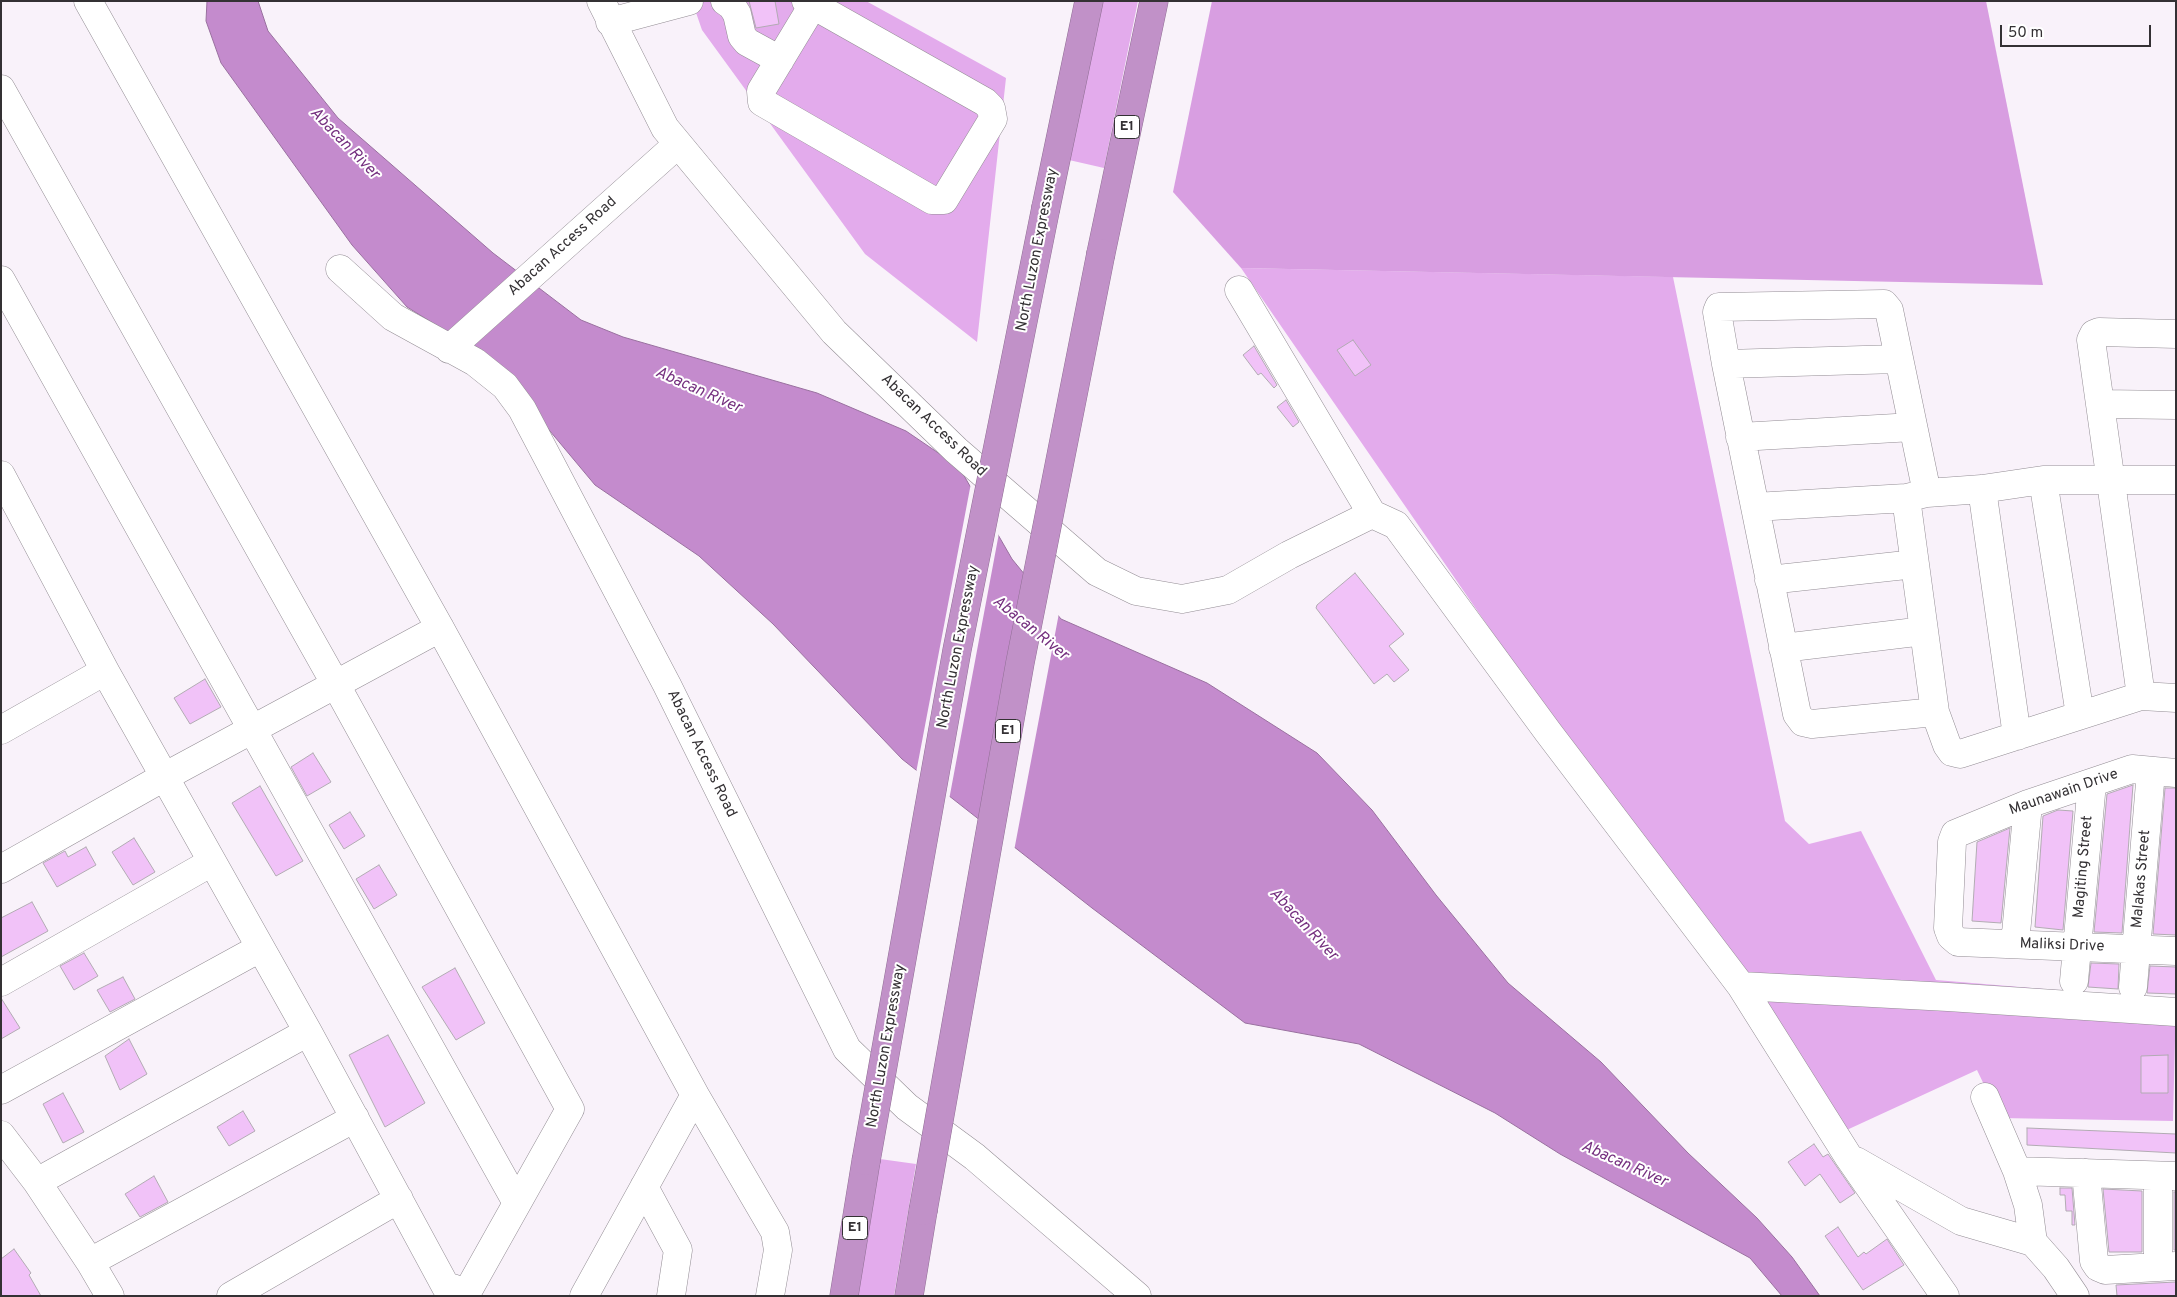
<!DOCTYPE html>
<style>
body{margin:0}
#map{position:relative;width:2177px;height:1297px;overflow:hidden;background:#f9f2fa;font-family:Overpass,sans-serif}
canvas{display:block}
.frame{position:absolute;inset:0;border:2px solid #343134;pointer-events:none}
.scale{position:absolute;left:2000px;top:25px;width:151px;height:22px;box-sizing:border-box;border:2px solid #343134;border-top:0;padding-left:6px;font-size:15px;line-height:18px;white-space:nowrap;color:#343134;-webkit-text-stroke:4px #fff;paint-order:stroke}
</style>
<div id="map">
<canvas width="2177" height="1297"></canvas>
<div class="frame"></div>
<div class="scale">50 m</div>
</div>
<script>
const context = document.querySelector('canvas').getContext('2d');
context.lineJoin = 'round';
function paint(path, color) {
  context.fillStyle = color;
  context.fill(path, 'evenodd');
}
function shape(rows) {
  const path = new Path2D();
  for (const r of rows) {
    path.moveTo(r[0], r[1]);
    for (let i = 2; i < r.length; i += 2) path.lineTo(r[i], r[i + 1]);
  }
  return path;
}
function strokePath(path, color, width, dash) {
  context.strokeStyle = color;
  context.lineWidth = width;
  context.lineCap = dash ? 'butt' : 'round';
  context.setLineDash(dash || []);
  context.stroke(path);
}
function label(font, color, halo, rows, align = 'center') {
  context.font = font + ' Overpass,sans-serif';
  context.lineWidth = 4;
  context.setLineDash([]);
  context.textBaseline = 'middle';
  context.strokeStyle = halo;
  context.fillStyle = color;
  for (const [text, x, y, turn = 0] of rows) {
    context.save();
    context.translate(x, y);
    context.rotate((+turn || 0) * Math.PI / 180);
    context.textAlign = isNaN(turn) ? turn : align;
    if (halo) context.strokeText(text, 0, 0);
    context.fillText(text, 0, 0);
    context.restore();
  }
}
const green = shape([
 [692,1,866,1,1006,78,977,342,865,254,702,30],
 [1102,1,1138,1,1104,168,1069,160],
 [1241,268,1673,277,1785,821,1809,844,1861,831,1936,980,2176,1000,2173,1121,2000,1118,1977,1070,1838,1134],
 [880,1159,916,1164,894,1296,857,1296]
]);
const forest = shape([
 [1212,1,1986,1,2043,285,1241,268,1173,192]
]);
const water = shape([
 [207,1,258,1,268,31,338,118,493,253,581,320,623,337,817,393,906,431,959,467,1012,559,1061,619,1207,683,1317,753,1372,810,1436,895,1508,983,1601,1062,1688,1153,1757,1218,1792,1257,1820,1296,1782,1296,1750,1258,1560,1154,1495,1113,1359,1044,1245,1023,1092,908,902,759,773,624,699,556,595,485,489,358,407,307,352,245,221,63,206,21,207,1]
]);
const pier = shape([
 [971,483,999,533,949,800,916,773],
 [1027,574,1059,613,1014,851,981,824]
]);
const building = shape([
 [749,1,775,1,779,24,756,28,749,1],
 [1353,340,1371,365,1355,376,1337,350,1353,340],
 [1254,346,1277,385,1274,388,1261,373,1258,375,1243,355,1254,346],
 [1286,400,1299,422,1293,427,1277,407,1286,400],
 [1355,573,1404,634,1389,646,1409,670,1394,682,1387,674,1374,684,1316,608,1317,605,1355,573],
 [205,679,221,707,190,724,174,698,205,679],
 [313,753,331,782,307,796,291,767,313,753],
 [2133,785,2122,933,2094,932,2107,794,2133,785],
 [260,786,303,861,276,876,232,803,260,786],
 [2165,788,2176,788,2176,935,2153,934,2165,788],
 [2058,810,2073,811,2063,930,2035,927,2043,816,2058,810],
 [350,812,365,836,344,849,329,825,350,812],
 [2010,828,2001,923,1972,921,1977,842,2010,828],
 [134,838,155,872,133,885,112,852,134,838],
 [86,847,96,865,57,887,43,863,65,851,68,857,86,847],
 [379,865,397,895,374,909,356,879,379,865],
 [32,902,48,931,1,957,1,918,32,902],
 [84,953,98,976,74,990,60,966,84,953],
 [2091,963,2119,964,2118,989,2088,987,2091,963],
 [2150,966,2176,967,2176,994,2147,993,2150,966],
 [455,968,485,1023,456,1040,422,987,455,968],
 [123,977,135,999,110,1012,97,990,123,977],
 [1,998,20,1028,1,1039,1,998],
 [388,1035,425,1103,385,1127,349,1055,388,1035],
 [129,1039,147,1074,120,1090,105,1056,129,1039],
 [2168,1055,2168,1093,2141,1093,2141,1056,2168,1055],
 [63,1093,84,1132,63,1143,43,1104,63,1093],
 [243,1111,255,1131,229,1146,217,1127,243,1111],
 [2027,1128,2176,1134,2176,1153,2027,1145,2027,1128],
 [1814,1144,1823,1157,1828,1154,1855,1193,1840,1203,1820,1174,1805,1186,1788,1162,1814,1144],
 [154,1176,168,1202,140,1217,125,1194,154,1176],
 [2060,1188,2072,1188,2075,1225,2072,1225,2072,1211,2066,1211,2065,1195,2060,1195,2060,1188],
 [2103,1189,2142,1191,2142,1252,2109,1252,2103,1189],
 [2174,1192,2176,1192,2176,1250,2174,1250,2174,1192],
 [1838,1227,1858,1257,1864,1252,1866,1254,1887,1239,1904,1265,1863,1290,1825,1236,1838,1227],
 [14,1249,31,1273,29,1275,41,1296,1,1296,1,1259,14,1249],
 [2176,1282,2176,1296,2117,1296,2116,1285,2176,1282]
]);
const minor = shape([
 [88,1,440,628,695,1095,775,1232,778,1250,770,1296],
 [601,1,665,128,834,332,956,450,1097,572,1136,591,1182,599,1228,590,1289,555,1372,514,1396,525,1548,732,1741,986,1848,1156,1945,1296],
 [725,1,732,6,737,14,742,36,747,42,780,60],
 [806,1,985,102,991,108,993,119,944,200,932,200,762,102,761,91,813,5],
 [610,22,689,1],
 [1,89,336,685,570,1109,465,1296],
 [340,269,393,317,475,362,505,386,522,409,667,685,847,1049,907,1107,975,1157,1137,1296],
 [1,280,517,1203],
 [1239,290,1372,514],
 [449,349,678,144],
 [1726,364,1898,359],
 [2101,404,2176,405],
 [1740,437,1913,427],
 [1,475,105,671,308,1032,446,1287,453,1288,464,1296],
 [2043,480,2080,715],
 [1982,489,2017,736],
 [1927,493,1889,310,1884,304,1719,307,1717,312,1726,364,1797,714,1803,722,1812,724,1935,712],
 [1906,498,1935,712,1947,745,1952,752,1960,754,2141,696,2176,698],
 [1755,507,1906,498,1927,493,1982,489,2043,480,2176,480],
 [1769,580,1915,564],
 [1783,648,1924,631],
 [2141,696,2091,340,2094,334,2099,332,2176,334],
 [1,730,105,671],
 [2176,773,2132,769,2028,804,1955,834,1952,842,1948,928,1951,936,1958,942,2176,951],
 [1,869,164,777,440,628],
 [2015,944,2028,804],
 [2074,981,2092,783],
 [1,982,212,862],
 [1741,986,1948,997,2176,1012],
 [2133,987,2151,771],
 [1,1090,260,948],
 [1985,1097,2017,1171,2028,1205,2033,1242],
 [1,1135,37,1182,90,1262,110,1296],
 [1856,1161,1961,1221,2033,1242,2056,1268,2075,1296],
 [2017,1171,2176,1176],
 [2086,1173,2094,1261,2098,1267,2105,1270,2176,1266],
 [37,1182,308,1032],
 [644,1187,678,1250,671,1296],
 [90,1262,355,1118],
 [2158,1267,2158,1176],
 [231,1296,399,1199],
 [584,1296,695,1095]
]);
const highway = shape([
 [1046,207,1089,1],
 [1101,253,1154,1],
 [844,1296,866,1161],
 [909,1296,923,1211]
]);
const highwayBridge = shape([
 [866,1161,957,650,1046,207],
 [923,1211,1020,663,1101,253]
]);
const shields = [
 [1127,127,25],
 [1008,731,25],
 [855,1228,25]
];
const shieldNames = [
 ["E1",1127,127],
 ["E1",1008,731],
 ["E1",855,1228]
];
const streetNames = [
 ["Abacan Access Road",563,247,-42],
 ["North Luzon Expressway",1038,250,-79],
 ["Abacan Access Road",933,426,44],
 ["North Luzon Expressway",959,647,-79],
 ["Abacan Access Road",701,754,64],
 ["Maunawain Drive",2064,793,-19],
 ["Magiting Street",2084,867,-85],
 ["Malakas Street",2142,879,-85],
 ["Maliksi Drive",2062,946,2],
 ["North Luzon Expressway",887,1046,-80]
];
const waterNames = [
 ["Abacan River",344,144,46],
 ["Abacan River",698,391,24],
 ["Abacan River",1030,629,39],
 ["Abacan River",1303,925,47],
 ["Abacan River",1624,1165,24]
];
paint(green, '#e3abec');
paint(forest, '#d89ee1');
paint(water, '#c48bcd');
strokePath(water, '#99709f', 1);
paint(pier, '#f9f2fa');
paint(building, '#f1c2f8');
strokePath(building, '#b2abb3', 1);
strokePath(minor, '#938d94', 29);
strokePath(highway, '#906f94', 29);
strokePath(minor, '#fff', 28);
strokePath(highway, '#c191c8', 28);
strokePath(highwayBridge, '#906f94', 29, []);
strokePath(highwayBridge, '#c191c8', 28);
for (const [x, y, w] of shields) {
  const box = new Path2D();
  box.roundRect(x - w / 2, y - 11.5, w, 23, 4);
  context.fillStyle = '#fff';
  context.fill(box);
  strokePath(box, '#343134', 1);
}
label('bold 14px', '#343134', null, shieldNames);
label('15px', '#343134', '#fff', streetNames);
label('italic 16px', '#75307f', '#fff', waterNames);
</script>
